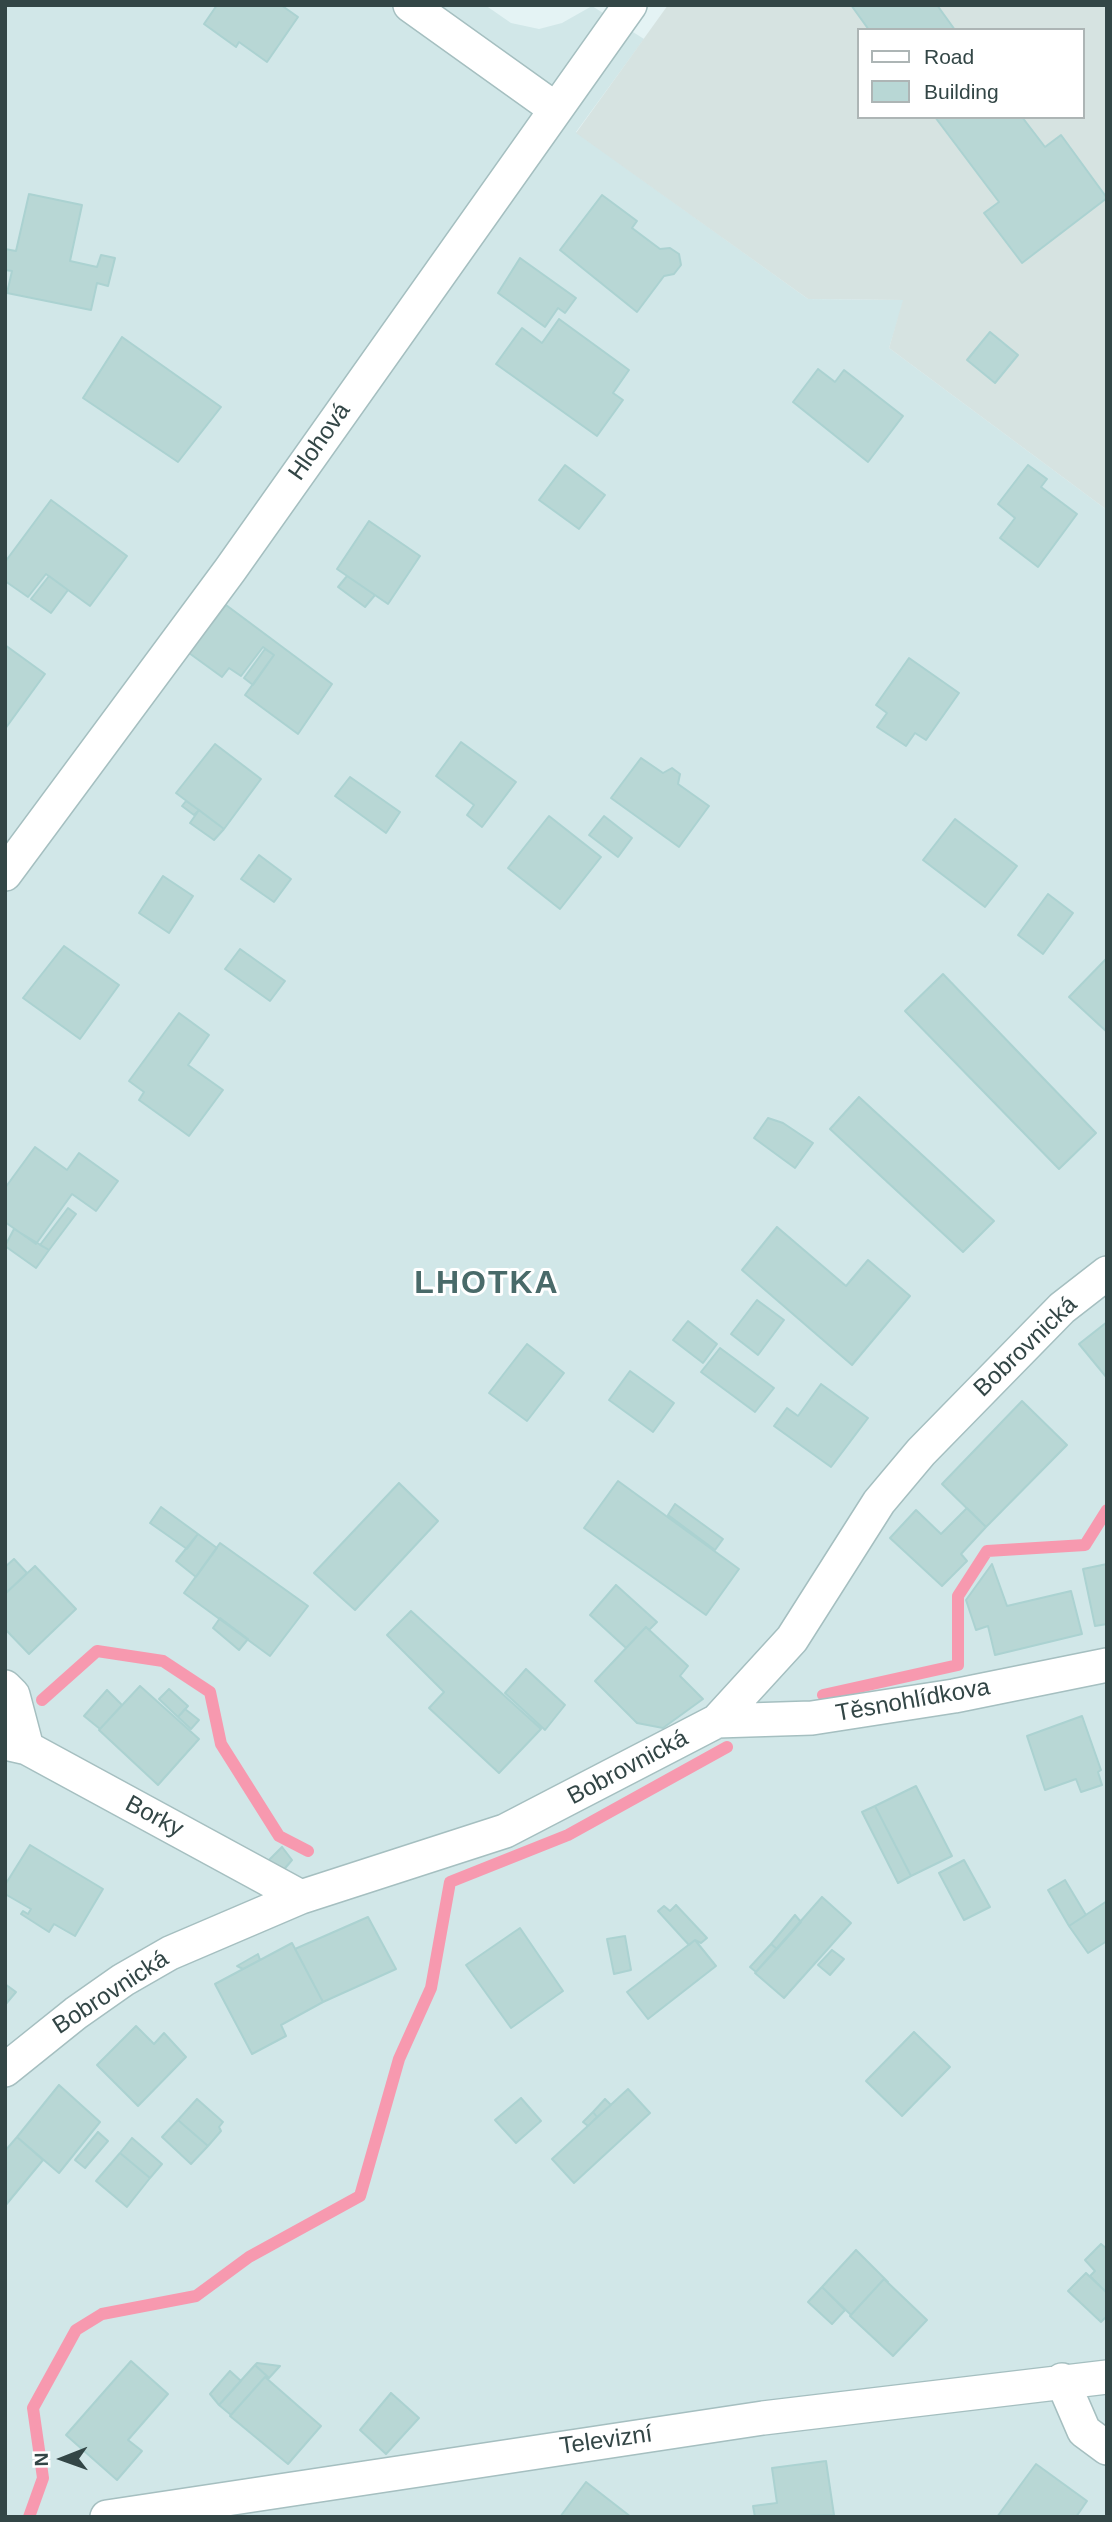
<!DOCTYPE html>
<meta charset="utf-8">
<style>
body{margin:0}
#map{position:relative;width:1112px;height:2522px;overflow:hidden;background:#e4f3f4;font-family:Arial,sans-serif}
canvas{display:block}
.frame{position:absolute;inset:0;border:7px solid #334646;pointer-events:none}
.legend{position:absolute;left:857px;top:28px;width:228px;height:91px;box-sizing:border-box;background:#fff;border:2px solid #adb5b5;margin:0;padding:9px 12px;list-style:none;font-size:21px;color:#334646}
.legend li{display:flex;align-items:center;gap:14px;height:35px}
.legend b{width:35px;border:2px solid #adb5b5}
.north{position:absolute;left:28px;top:2424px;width:70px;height:70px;-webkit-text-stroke:5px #fff;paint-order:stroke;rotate:269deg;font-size:19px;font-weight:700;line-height:28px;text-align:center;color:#334646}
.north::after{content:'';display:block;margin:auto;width:24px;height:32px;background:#334646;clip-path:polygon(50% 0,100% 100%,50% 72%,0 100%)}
</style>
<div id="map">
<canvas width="1112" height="2522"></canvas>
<div class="frame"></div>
<ul class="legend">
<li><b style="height:9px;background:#fff"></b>Road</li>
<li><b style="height:19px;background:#b8d7d5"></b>Building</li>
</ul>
<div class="north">N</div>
</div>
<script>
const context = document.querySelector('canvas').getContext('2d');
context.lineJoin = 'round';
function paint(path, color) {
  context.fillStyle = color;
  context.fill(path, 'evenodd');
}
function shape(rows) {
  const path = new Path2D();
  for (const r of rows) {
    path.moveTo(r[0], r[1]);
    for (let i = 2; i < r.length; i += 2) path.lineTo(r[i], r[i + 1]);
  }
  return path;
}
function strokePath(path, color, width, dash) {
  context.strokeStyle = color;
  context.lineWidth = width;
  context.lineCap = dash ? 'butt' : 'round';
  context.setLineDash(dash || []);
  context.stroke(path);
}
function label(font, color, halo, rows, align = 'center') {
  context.font = font + ' Arial,sans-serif';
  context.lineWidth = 6;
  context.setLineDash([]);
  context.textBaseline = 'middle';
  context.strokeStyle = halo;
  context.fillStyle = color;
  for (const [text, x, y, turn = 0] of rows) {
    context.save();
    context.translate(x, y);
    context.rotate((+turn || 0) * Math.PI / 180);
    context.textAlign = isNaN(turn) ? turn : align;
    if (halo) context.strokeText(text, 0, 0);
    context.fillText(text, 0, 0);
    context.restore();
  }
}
const residential = shape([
 [5,5,485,5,511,23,539,29,562,23,592,6,644,39,576,132,808,299,904,300,889,348,1107,510,1107,2517,5,2517]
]);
const industrial = shape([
 [668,5,1107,5,1107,510,889,348,903,300,808,299,576,133],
 [858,30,1082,30,1082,117,858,117]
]);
const stream = shape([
 [823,1695,958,1665,958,1596,987,1551,1085,1545,1107,1510],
 [42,1700,97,1651,163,1661,210,1692,221,1744,279,1836,308,1851],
 [29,2517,43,2478,33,2408,76,2330,102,2314,196,2296,249,2257,360,2196,399,2059,431,1988,450,1882,568,1835,727,1747]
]);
const building = shape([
 [217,5,281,5,298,17,267,62,239,42,236,47,204,24,217,5],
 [851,5,937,5,955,30,869,30,851,5],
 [935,117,1022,117,1045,147,1061,135,1107,198,1022,263,984,213,999,202,935,117],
 [29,194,82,205,70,261,97,267,101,255,115,258,108,286,97,283,91,310,7,293,12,271,5,270,5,249,16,251,29,194],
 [602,195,637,221,632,228,660,249,670,248,679,254,681,265,674,274,664,276,637,312,560,250,602,195],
 [520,258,576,298,565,313,558,308,545,327,498,293,520,258],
 [559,319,629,370,613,393,623,400,597,436,496,364,522,328,542,343,559,319],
 [990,332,1018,355,995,383,967,360,990,332],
 [122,337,221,407,178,462,83,398,122,337],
 [818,369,835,382,844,370,903,416,868,462,793,402,818,369],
 [565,465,605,495,579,529,539,500,565,465],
 [1028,465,1047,479,1041,487,1077,514,1038,567,1000,538,1015,518,998,504,1028,465],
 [51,500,127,556,90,606,46,574,28,597,5,581,5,562,51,500],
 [369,521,420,556,388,604,337,569,369,521],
 [49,576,68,590,51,613,31,599,49,576],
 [347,576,375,595,365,607,338,587,347,576],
 [226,605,332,684,298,734,245,695,274,655,263,647,241,676,229,668,222,677,189,653,226,605],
 [5,645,45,674,5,729,5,645],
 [265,649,274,655,253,685,244,678,265,649],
 [909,658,959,693,926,740,915,733,906,746,877,727,887,713,876,705,909,658],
 [461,742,516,782,482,827,467,815,474,805,436,776,461,742],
 [215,744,261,779,224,829,176,793,215,744],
 [641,758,663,773,672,768,680,774,678,784,709,806,679,847,611,798,641,758],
 [350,777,400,812,386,833,335,796,350,777],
 [186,801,199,810,194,815,182,806,186,801],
 [199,810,224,829,214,840,190,823,199,810],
 [549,816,601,857,560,909,508,868,549,816],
 [604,816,632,838,618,857,589,835,604,816],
 [955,819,1017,866,985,907,923,860,955,819],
 [259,855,291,879,274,902,241,879,259,855],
 [163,876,193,896,169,933,139,913,163,876],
 [1048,894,1073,913,1043,954,1018,935,1048,894],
 [64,946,119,985,80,1039,23,998,64,946],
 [240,949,285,981,270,1001,225,969,240,949],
 [1107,958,1107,1032,1069,997,1107,958],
 [943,974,1096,1133,1059,1169,905,1011,943,974],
 [179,1013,209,1035,188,1065,223,1090,189,1136,139,1100,144,1092,129,1081,179,1013],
 [859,1097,994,1221,963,1252,830,1129,859,1097],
 [768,1118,783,1123,813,1143,795,1168,754,1138,768,1118],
 [35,1147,67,1170,79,1153,118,1181,96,1211,72,1194,36,1244,5,1222,5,1188,35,1147],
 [68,1208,76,1214,49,1250,40,1245,68,1208],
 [777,1227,846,1286,868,1260,910,1296,852,1365,742,1270,777,1227],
 [14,1229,49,1250,36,1268,5,1246,14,1229],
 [757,1300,784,1320,758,1355,731,1334,757,1300],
 [688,1321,717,1344,703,1363,673,1340,688,1321],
 [1107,1322,1107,1378,1079,1344,1107,1322],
 [527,1344,564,1373,527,1421,489,1393,527,1344],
 [720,1348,774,1388,755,1412,701,1372,720,1348],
 [630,1371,674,1403,653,1432,609,1400,630,1371],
 [821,1384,868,1418,831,1467,774,1426,787,1408,798,1416,821,1384],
 [1022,1401,1067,1445,986,1527,942,1484,1022,1401],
 [618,1481,739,1569,706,1615,584,1528,618,1481],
 [399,1483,438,1521,355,1610,314,1573,399,1483],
 [675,1504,723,1539,715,1550,668,1515,675,1504],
 [161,1507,198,1534,187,1549,150,1523,161,1507],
 [967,1508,986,1527,961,1554,967,1561,942,1586,890,1538,916,1510,941,1534,967,1508],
 [198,1534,217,1548,196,1577,176,1561,198,1534],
 [220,1543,308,1606,270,1656,184,1593,220,1543],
 [14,1559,27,1573,5,1594,5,1567,14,1559],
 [992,1564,1007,1606,1071,1591,1082,1634,995,1655,988,1626,976,1630,966,1600,992,1564],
 [1107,1564,1107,1624,1095,1626,1083,1569,1107,1564],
 [35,1566,76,1609,29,1654,5,1629,5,1594,35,1566],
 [616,1585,657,1622,649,1630,646,1627,626,1648,590,1615,616,1585],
 [411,1611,541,1729,499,1773,429,1708,444,1692,387,1635,411,1611],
 [220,1618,248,1639,239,1650,213,1628,220,1618],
 [646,1627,688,1666,680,1676,703,1699,663,1728,637,1723,595,1681,646,1627],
 [526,1669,565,1705,545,1730,505,1693,526,1669],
 [140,1686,199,1739,158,1785,99,1730,140,1686],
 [169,1689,188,1706,178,1717,159,1699,169,1689],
 [107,1690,122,1705,100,1729,84,1716,107,1690],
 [185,1709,199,1720,191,1729,178,1717,185,1709],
 [1082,1716,1101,1770,1098,1772,1102,1785,1081,1792,1076,1779,1045,1790,1027,1736,1082,1716],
 [916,1786,952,1856,911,1876,875,1806,916,1786],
 [875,1806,911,1876,898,1883,862,1812,875,1806],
 [30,1845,103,1889,75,1936,54,1924,49,1932,21,1914,23,1911,28,1914,31,1909,5,1894,5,1885,30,1845],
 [282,1847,292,1860,281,1873,268,1861,282,1847],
 [964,1860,990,1907,964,1920,939,1873,964,1860],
 [1065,1880,1086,1915,1069,1926,1048,1890,1065,1880],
 [822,1897,851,1923,784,1998,755,1973,822,1897],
 [1107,1901,1107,1941,1088,1953,1069,1926,1107,1901],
 [676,1905,707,1938,701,1943,695,1940,689,1945,658,1911,664,1906,670,1911,676,1905],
 [795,1915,801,1922,777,1949,771,1944,795,1915],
 [368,1917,396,1969,323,2002,295,1949,368,1917],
 [520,1928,563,1991,511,2028,466,1965,520,1928],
 [625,1936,631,1970,614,1974,607,1939,625,1936],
 [695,1940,716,1966,648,2019,627,1992,695,1940],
 [292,1943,323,2002,281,2025,286,2036,252,2054,215,1984,292,1943],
 [771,1944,777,1949,756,1972,750,1967,771,1944],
 [832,1950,844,1959,830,1975,818,1965,832,1950],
 [258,1954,260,1960,243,1969,237,1966,258,1954],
 [5,1984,16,1992,5,2005,5,1984],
 [136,2026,154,2044,164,2033,186,2057,138,2106,97,2065,136,2026],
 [914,2032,950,2067,902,2116,866,2081,914,2032],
 [59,2085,100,2122,59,2173,17,2137,59,2085],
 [628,2089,650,2113,574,2183,552,2159,628,2089],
 [521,2098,541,2121,516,2143,495,2120,521,2098],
 [197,2099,223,2122,219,2127,221,2131,208,2146,178,2120,197,2099],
 [605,2099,611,2105,597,2117,593,2112,605,2099],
 [593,2112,597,2117,588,2126,583,2122,593,2112],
 [178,2120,208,2146,191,2164,162,2137,178,2120],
 [98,2132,108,2141,85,2168,75,2160,98,2132],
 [17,2137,43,2160,5,2206,5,2151,17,2137],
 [132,2138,162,2164,150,2178,120,2153,132,2138],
 [120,2153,150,2178,127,2207,96,2181,120,2153],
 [1101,2244,1107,2249,1107,2293,1090,2276,1095,2271,1085,2260,1101,2244],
 [856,2250,888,2282,884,2279,851,2315,822,2287,856,2250],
 [1086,2273,1107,2293,1107,2316,1101,2322,1068,2291,1086,2273],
 [884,2279,927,2320,893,2356,850,2316,884,2279],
 [822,2287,845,2310,832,2324,808,2302,822,2287],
 [131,2361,168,2394,128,2440,142,2451,117,2480,66,2435,131,2361],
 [257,2363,280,2366,269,2378,255,2365,257,2363],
 [255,2365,269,2378,265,2377,231,2415,219,2405,255,2365],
 [230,2371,241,2381,219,2405,210,2394,230,2371],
 [265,2377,321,2426,288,2464,230,2416,265,2377],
 [391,2393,419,2418,386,2454,360,2430,391,2393],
 [826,2461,834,2515,755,2517,753,2506,777,2503,772,2468,826,2461],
 [1036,2464,1087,2501,1076,2517,997,2517,1036,2464],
 [586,2482,631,2517,560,2517,586,2482]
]);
const minor = shape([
 [410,5,554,108],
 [5,874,230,570,630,5],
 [5,1687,13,1695,27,1748],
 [717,1721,812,1718,954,1696,1107,1665],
 [5,1743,27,1748,301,1897],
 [5,2070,76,2013,123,1980,170,1953,301,1897,505,1831,717,1721,792,1639,879,1502,921,1452,1062,1308,1107,1273],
 [1062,2380,1084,2431,1107,2448],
 [107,2517,763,2418,1107,2377]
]);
const streetNames = [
 ["Hlohová",320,442,-55],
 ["Bobrovnická",1026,1347,-44],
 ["Těsnohlídkova",913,1701,-10],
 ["Bobrovnická",628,1768,-28],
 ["Borky",154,1817,28],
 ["Bobrovnická",111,1993,-33],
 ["Televizní",606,2441,-8]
];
const districtNames = [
 ["LHOTKA",487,1284]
];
paint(residential, '#d1e7e8');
paint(industrial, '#d6e3e1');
strokePath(stream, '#f799af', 12);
paint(building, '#b8d7d5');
strokePath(building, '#abd2d1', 2);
strokePath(minor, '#a5bfc0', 36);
strokePath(minor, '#fff', 33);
label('24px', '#334646', '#fff', streetNames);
context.letterSpacing = '2px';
label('bold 32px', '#496a69', '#fff', districtNames);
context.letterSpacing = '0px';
</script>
